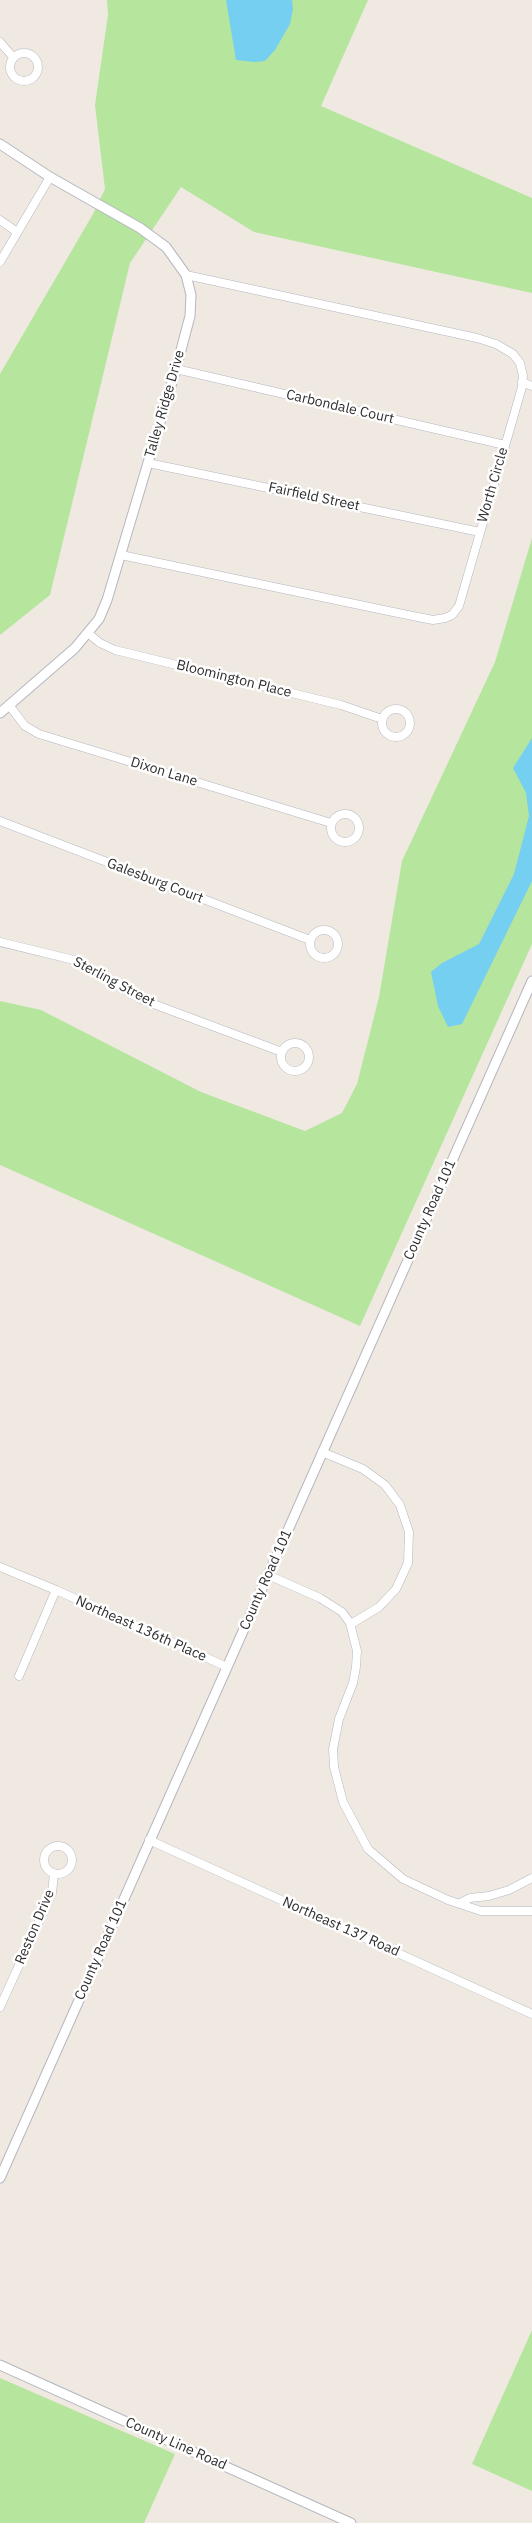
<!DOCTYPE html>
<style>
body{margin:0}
canvas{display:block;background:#efe9e1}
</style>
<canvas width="532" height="2523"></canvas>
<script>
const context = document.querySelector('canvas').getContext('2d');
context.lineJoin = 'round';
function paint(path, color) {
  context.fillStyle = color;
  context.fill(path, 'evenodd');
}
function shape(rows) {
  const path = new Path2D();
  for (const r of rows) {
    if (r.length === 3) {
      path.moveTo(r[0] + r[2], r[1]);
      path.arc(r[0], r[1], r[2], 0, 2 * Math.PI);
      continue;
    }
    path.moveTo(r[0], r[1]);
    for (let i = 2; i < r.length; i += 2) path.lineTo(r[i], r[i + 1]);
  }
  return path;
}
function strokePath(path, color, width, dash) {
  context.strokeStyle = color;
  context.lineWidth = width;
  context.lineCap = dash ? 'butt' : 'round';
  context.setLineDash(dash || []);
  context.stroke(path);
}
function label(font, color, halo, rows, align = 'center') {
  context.font = font + ' "IBM Plex Sans",sans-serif';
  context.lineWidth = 5;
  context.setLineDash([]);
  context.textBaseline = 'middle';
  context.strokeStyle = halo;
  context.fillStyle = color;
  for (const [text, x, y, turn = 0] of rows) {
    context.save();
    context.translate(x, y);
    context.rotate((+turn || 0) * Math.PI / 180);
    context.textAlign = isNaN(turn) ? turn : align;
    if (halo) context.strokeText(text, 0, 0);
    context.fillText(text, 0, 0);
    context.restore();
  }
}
const green = shape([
 [107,0,368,0,321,106,532,198,532,293,254,232,181,187,130,263,50,595,0,635,0,374,93,214,105,189,95,105,108,15],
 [532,538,532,944,360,1326,0,1165,0,1001,41,1010,201,1092,305,1131,342,1113,357,1084,379,997,402,861,495,662],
 [532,2330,532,2491,472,2464],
 [0,2378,175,2454,144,2523,0,2523]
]);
const water = shape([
 [226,0,292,0,293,9,290,24,275,50,265,61,254,62,236,60],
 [532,738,532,881,462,1024,448,1027,438,1006,431,972,442,963,479,944,514,874,529,816,526,793,513,768]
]);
const minor = shape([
 [0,42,13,57],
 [24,67,14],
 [0,220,17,232],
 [0,262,50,177],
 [176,369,505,445],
 [522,382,532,386],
 [148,463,480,532],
 [121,555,398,613,433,620,445,618,452,615,459,606,522,387,523,376,520,363,513,354,496,344,477,338,186,275],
 [89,634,100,643,115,650,341,705,382,719],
 [9,705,25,726,39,734,331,823],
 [396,723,14],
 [345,828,14],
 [0,821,310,940],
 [324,944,14],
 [0,942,78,961,140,999,282,1052],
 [295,1057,14],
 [322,1452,363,1469,385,1485,400,1505,409,1532,408,1563,396,1589,379,1607,351,1624],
 [0,1567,56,1590,227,1667],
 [268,1575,320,1598,342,1612,350,1623,357,1651,356,1667,353,1683,339,1719,333,1749,334,1767,343,1802,368,1849,403,1879,448,1900,481,1911,532,1911],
 [19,1676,56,1590],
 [149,1840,532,2014],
 [58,1860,14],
 [460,1903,470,1898,489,1896,509,1890,532,1878],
 [0,2007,52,1893,54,1874]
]);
const tertiary = shape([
 [0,144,50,177,140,228,166,247,186,275,191,295,190,316,176,369,107,600,99,619,75,648,0,713],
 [0,2178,532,981],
 [0,2365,351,2523]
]);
const streetNames = [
 ["Talley Ridge Drive",165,404,-74],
 ["Carbondale Court",340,407,13],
 ["Worth Circle",493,485,-74],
 ["Fairfield Street",314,497,12],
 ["Bloomington Place",234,679,14],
 ["Dixon Lane",164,772,17],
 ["Galesburg Court",155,881,21],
 ["Sterling Street",114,982,28],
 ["County Road 101",430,1210,-66],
 ["County Road 101",266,1580,-66],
 ["Northeast 136th Place",141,1629,24],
 ["Reston Drive",35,1927,-67],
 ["Northeast 137 Road",341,1927,24],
 ["County Road 101",101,1950,-66],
 ["County Line Road",176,2444,24]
];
paint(green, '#b6e59e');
paint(water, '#75cff0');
strokePath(minor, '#b4b7c1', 9);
strokePath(tertiary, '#b4b7c1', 11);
strokePath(minor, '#fff', 8);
strokePath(tertiary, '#fff', 9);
label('14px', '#2e2e2e', '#fff', streetNames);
</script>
